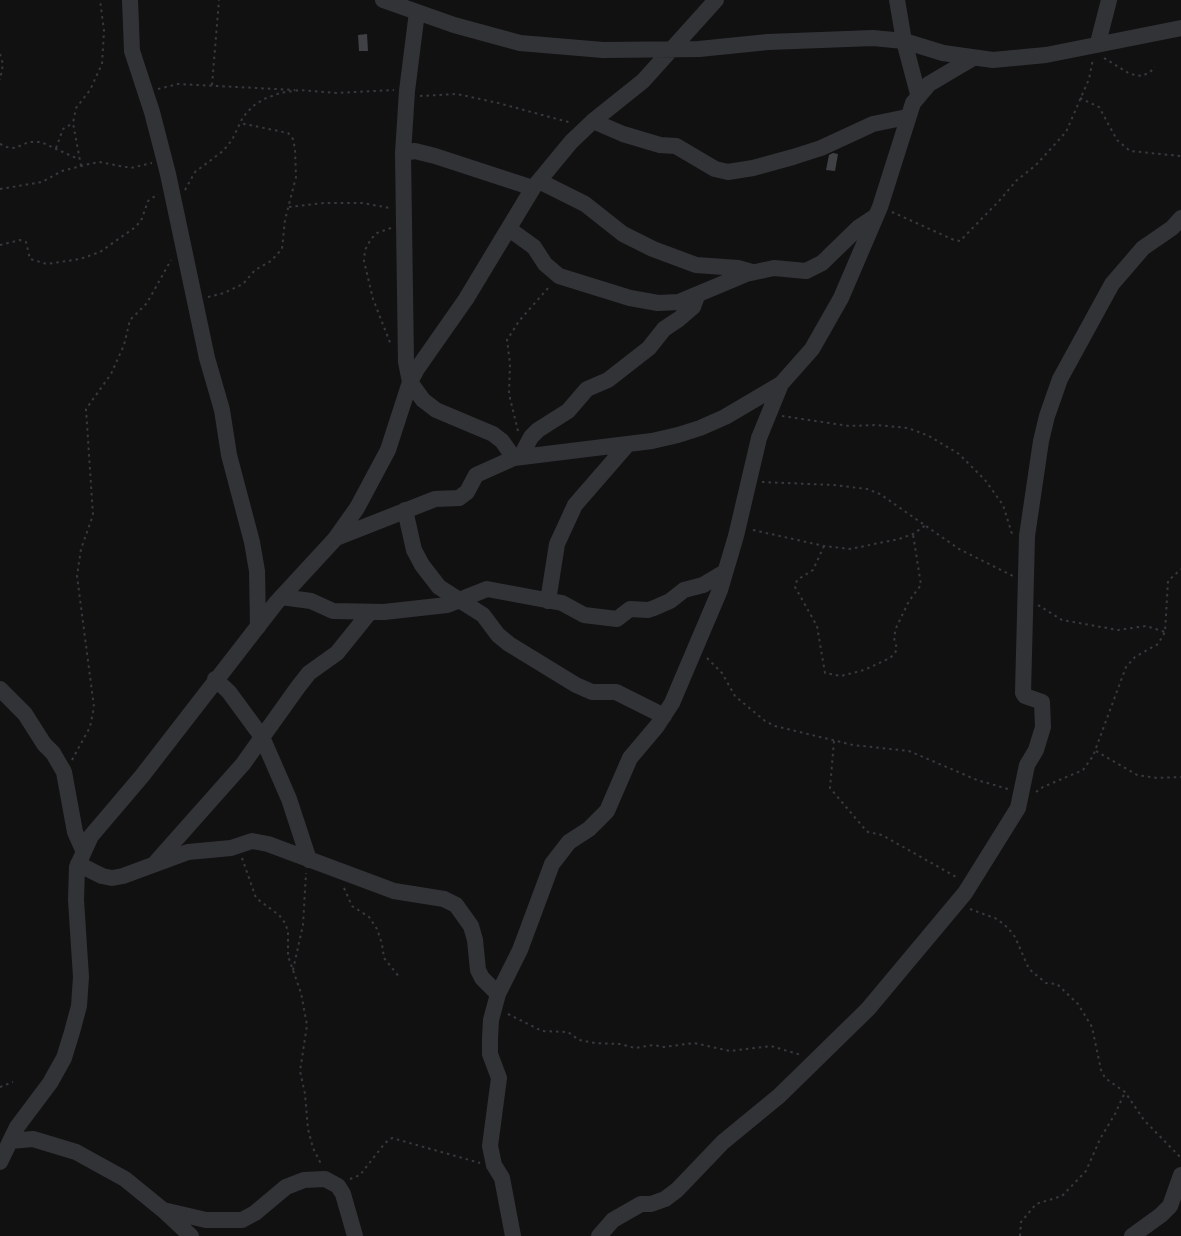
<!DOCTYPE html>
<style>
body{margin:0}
canvas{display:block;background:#111112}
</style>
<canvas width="1181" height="1236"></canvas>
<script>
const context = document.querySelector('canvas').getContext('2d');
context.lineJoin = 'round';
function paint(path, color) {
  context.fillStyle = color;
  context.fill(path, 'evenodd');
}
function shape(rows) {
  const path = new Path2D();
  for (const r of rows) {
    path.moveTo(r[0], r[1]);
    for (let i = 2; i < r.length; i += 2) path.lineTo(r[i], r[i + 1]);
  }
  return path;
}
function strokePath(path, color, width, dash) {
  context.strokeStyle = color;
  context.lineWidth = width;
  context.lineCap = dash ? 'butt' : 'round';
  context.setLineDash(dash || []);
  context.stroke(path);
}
const building = shape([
 [367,34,368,51,359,51,358,35],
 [833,153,838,154,835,171,826,170,829,155]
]);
const path = shape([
 [0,54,3,64,0,80],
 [1104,58,1130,74,1142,76,1150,72,1155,67],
 [212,85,219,0],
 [158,89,178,84,295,90],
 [420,96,457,94,498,103,572,123],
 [1080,98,1099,107,1117,140,1130,151,1181,156],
 [0,144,7,147,15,148,29,142,41,142,78,159],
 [56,148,63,129,73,123],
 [81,166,73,123,76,108,90,90,102,64,104,31,100,0],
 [0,189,42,182,62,171,89,164,99,162,131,168,152,163],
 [185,190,195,172,223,151,232,140,243,117,253,106,264,99,280,93,300,90,336,93,394,90],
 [289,207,324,203,362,203,390,208],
 [892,212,954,240,960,241,999,201,1017,180,1036,165,1066,132,1089,79,1093,59],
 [391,228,377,233,371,239,365,250,364,261,373,299,391,345],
 [0,245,20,240,26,242,30,259,47,264,80,259,100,252,134,228,141,221,148,201,158,194],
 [208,297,224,293,243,284,255,270,271,261,282,249,285,220,296,177,295,149,293,139,288,133,240,123],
 [782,416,849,426,877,425,908,428,929,436,959,454,985,480,1003,505,1012,534],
 [518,431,509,394,510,363,507,340,519,321,549,287],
 [762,482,833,485,867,489,880,494,959,549,1013,576],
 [753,530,824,546,850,549,899,539,913,534,926,525],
 [824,546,813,570,797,580,795,587,817,626,825,673,841,676,864,670,890,658,895,653,897,649,894,638,896,628,909,601,921,585,913,534],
 [1038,605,1062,620,1118,630,1146,626,1165,632],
 [707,658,722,673,735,696,765,721,775,726,853,745,909,751,977,780,1008,789],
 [834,741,830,788,863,827,868,832,882,835,958,878],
 [1096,751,1137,775,1157,778,1181,777],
 [72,760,90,727,94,707,77,576,81,549,93,515,86,409,111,374,124,345,130,320,147,303,171,260],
 [1036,792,1043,787,1083,770,1093,756,1126,667,1135,657,1158,644,1165,632,1168,581,1181,569],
 [242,858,256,898,279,915,285,923,288,931,288,956,301,993,307,1025,300,1071,305,1094,308,1129,313,1148,321,1164],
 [344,888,352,906,369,917,377,929,382,944,384,958,400,978],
 [970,909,997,919,1008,928,1015,937,1029,969,1046,983,1057,984,1078,1004,1092,1027,1101,1070,1105,1078,1125,1092,1144,1120,1181,1158],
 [293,970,303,925,306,873],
 [508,1014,542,1031,568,1032,579,1040,595,1043,620,1044,635,1048,653,1045,664,1047,694,1043,730,1051,771,1046,801,1055],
 [0,1087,13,1082],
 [350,1179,360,1175,385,1143,392,1138,480,1163],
 [1020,1236,1021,1222,1036,1204,1062,1196,1086,1171,1100,1139,1115,1114,1125,1092]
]);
const minor = shape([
 [130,0,132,51,152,112,168,174,207,358,222,410,229,455,252,542,257,571,258,627],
 [383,0,454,25,520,43,603,50,699,49,768,42,873,38,904,41,943,53,993,60,1046,55,1181,28],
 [897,0,904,41,918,94],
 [417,12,407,91,403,153,406,362,410,382,423,400,436,410,493,434,502,441,514,458],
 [1098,43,1109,0],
 [593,121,623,134,660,145,676,146,715,169,728,172,753,168,793,157,821,148,873,124,907,117],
 [403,153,415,151,435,156,533,188],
 [539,181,585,204,623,234,653,249,696,265,738,268,752,272],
 [509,229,534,247,545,264,559,276,630,298,658,303,679,302,746,274,774,268,806,271,822,263,858,228,876,216],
 [521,456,531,437,538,430,568,411,587,389,608,380,649,348,664,329,679,319,693,307,697,296],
 [405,510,414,550,422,565,439,587,483,615,498,635,509,644,576,685,592,692,616,692,664,716],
 [336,538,435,499,459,498,467,492,476,475,514,458,652,441,678,435,700,428,725,417,781,384,812,349,841,298,880,207,913,103,929,84,973,58],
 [281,597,311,601,333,611,384,612,447,605,487,589,562,603,584,615,617,619,630,609,648,610,654,608,670,601,684,590,703,585,725,572],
 [548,601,557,544,575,505,628,444],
 [215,679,229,692,262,737,289,799,309,860],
 [0,689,25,714,44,744,53,753,64,772,75,832,83,850],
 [156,862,243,764,298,687,309,673,337,653,370,612],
 [78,864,102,876,112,878,123,876,188,852,231,848,252,841,268,844,394,891,444,899,456,905,471,926,475,940,478,970,482,978,498,994],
 [10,1141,33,1139,76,1152,125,1179,163,1210,191,1236],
 [0,1162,17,1127,50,1083,64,1058,72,1032,79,1006,81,977,76,900,77,867,91,836,142,776,276,603,335,539,357,508,388,450,410,382,417,369,466,299,533,188,571,142,593,121,643,81,716,0],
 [163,1210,206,1220,242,1220,255,1213,286,1187,304,1180,325,1179,338,1186,343,1194,355,1236],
 [513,1236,502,1178,494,1165,490,1146,499,1078,490,1054,490,1039,491,1020,498,994,520,950,552,864,569,842,589,829,607,811,630,758,657,726,672,703,720,590,736,536,759,438,781,384],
 [599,1236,613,1220,641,1204,651,1204,665,1199,677,1190,723,1142,779,1096,868,1009,965,893,1018,808,1027,765,1036,750,1043,727,1042,702,1025,696,1023,693,1027,536,1041,441,1047,416,1060,379,1112,284,1143,248,1172,228,1181,218],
 [1132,1236,1161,1215,1170,1206,1181,1175]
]);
paint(building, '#404145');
strokePath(path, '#38393e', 2, [2.5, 4]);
strokePath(minor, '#323337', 16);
</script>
